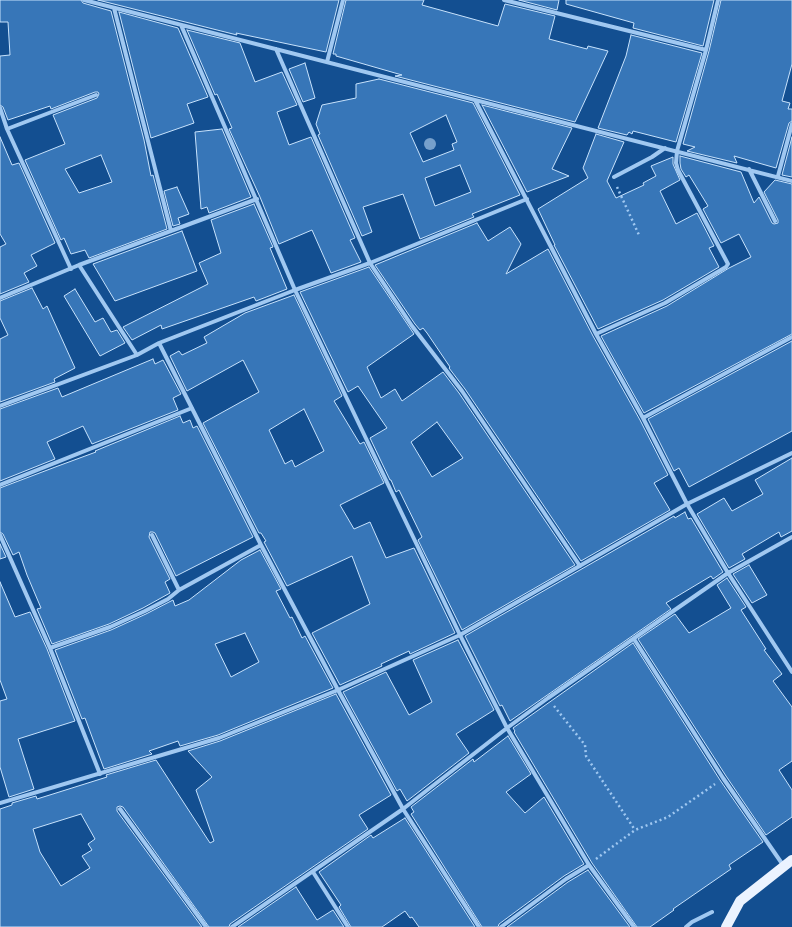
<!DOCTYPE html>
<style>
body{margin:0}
canvas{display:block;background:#134f91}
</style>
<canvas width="792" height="927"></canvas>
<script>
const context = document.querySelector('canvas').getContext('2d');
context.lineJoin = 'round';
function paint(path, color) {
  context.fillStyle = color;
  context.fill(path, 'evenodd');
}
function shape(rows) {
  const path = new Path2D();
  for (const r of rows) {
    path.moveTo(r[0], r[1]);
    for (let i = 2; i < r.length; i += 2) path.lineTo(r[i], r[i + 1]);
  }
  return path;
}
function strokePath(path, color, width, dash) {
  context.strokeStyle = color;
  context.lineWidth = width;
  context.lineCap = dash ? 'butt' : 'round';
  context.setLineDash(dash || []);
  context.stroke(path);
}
const building = shape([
 [0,0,81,0,83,3,111,11,144,140,151,176,153,175,167,229,89,258,85,250,71,254,64,238,61,240,25,160,65,144,53,115,97,98,99,94,98,92,95,92,51,109,50,106,8,120,3,107,0,105,0,56,10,55,8,22,0,22,0,0],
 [101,155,112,182,79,193,65,169,101,155],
 [98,0,339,0,326,52,236,33,237,35,98,0],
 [346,0,424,0,422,5,498,26,505,4,555,16,549,39,587,49,588,46,608,51,575,122,395,76,402,75,336,56,336,54,333,54,346,0],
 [519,0,559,0,557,10,519,0],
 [566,0,714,0,703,46,633,28,634,23,566,4,566,0],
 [721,0,792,0,792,64,782,101,790,103,788,109,792,109,792,121,789,123,776,168,734,156,737,163,687,151,695,147,683,144,709,51,721,0],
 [119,12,178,28,208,97,187,104,194,123,151,138,119,12],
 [187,30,240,43,255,82,282,72,297,105,277,112,289,145,311,137,355,238,350,240,361,262,331,273,312,230,279,244,260,197,229,129,232,128,217,94,215,95,187,30],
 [631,35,702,53,676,142,633,131,632,134,629,132,627,135,598,128,626,56,631,35],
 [305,63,315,98,303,102,289,69,305,63],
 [379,79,473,103,520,195,472,214,474,217,420,239,403,194,363,207,372,232,362,236,318,135,320,134,316,124,322,105,356,98,356,84,379,79],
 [446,115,457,142,452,144,454,150,423,162,410,133,446,115],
 [460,165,471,192,435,206,425,178,460,165],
 [482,105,572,128,552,169,569,176,527,192,482,105],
 [222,129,251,197,209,213,207,207,201,209,195,132,222,129],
 [596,134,624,142,607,181,616,198,644,185,643,183,656,176,651,166,673,157,673,164,680,180,660,191,676,224,697,213,714,246,709,248,719,267,663,300,598,329,554,245,555,245,538,209,588,178,583,168,596,134],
 [0,137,12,165,19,163,55,243,31,255,37,266,24,273,29,282,0,294,0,247,6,244,0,234,0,137],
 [792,137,792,177,782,175,792,137],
 [680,156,741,172,754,203,759,197,772,223,774,224,778,223,778,220,764,192,775,180,792,184,792,334,644,413,601,336,667,306,729,268,751,257,739,234,721,243,703,209,708,206,689,175,686,177,681,169,680,163,680,156],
 [177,187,189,214,178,218,180,224,173,226,164,191,177,187],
 [254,204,273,247,270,248,287,289,256,301,254,297,162,329,161,325,132,340,123,327,208,284,199,263,221,253,211,220,254,204],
 [477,223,488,241,510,227,521,244,506,274,548,249,593,336,640,420,668,475,654,483,670,510,581,561,465,389,449,368,450,367,427,333,423,328,420,330,415,324,375,265,477,223],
 [182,231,197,271,115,301,93,264,182,231],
 [369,267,414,334,367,367,381,398,395,389,402,401,443,372,459,393,575,565,462,630,418,540,422,537,399,490,396,492,391,480,390,480,370,438,387,428,358,386,348,392,300,292,369,267],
 [437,422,463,458,432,477,411,442,437,422],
 [32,288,43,309,47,306,75,368,54,379,55,382,0,402,0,339,8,335,0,318,0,301,32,288],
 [75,289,95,322,103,318,111,332,117,330,125,343,100,356,64,296,75,289],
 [294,295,342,396,334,401,360,444,364,442,384,483,340,505,354,529,370,522,386,558,414,548,455,633,410,654,409,651,381,664,382,666,340,685,312,633,370,604,352,556,287,586,264,542,266,541,261,533,259,533,203,423,259,392,243,360,187,391,170,356,179,351,182,355,207,343,204,337,245,313,294,295],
 [304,409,324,451,295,467,292,460,285,464,269,430,304,409],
 [792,341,792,431,689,487,679,468,674,471,648,419,792,341],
 [153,359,155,364,163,360,181,394,173,398,178,410,92,444,83,426,47,442,55,459,0,481,0,409,58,388,62,397,153,359],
 [180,416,183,423,190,420,193,428,197,426,253,537,176,576,155,533,153,532,150,532,149,537,170,579,165,582,170,593,143,608,109,624,52,644,37,609,41,608,27,575,19,552,13,555,3,534,0,532,0,488,58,466,96,452,95,451,180,416],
 [792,458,792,531,781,537,779,532,742,554,745,559,729,568,697,514,724,498,732,511,763,494,755,480,792,458],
 [685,512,688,519,691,518,723,572,713,579,711,576,666,603,671,609,510,721,502,705,500,706,465,636,674,516,675,518,685,512],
 [0,544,6,557,0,559,0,544],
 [260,550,281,589,276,591,290,618,292,617,302,638,305,636,333,688,218,735,180,746,178,741,149,751,152,754,104,769,85,718,82,719,55,650,111,630,146,614,173,600,175,606,189,600,241,560,260,550],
 [245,633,259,662,231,677,215,644,245,633],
 [749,565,767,595,752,603,733,574,749,565],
 [727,578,746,607,741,610,766,649,764,650,782,674,773,681,792,707,792,761,779,770,792,790,792,817,766,835,726,776,638,639,675,614,689,633,731,608,717,585,727,578],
 [0,582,15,617,30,612,47,649,75,721,18,739,34,789,9,797,0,767,0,701,7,699,0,680,0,582],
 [458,640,494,710,456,734,469,753,407,801,400,789,397,791,343,692,386,672,409,715,432,702,413,660,458,640],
 [633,643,720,780,763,842,729,865,731,869,673,909,674,910,650,927,637,927,592,863,514,732,515,731,513,728,633,643],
 [336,694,391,795,359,815,368,829,230,924,229,927,209,927,123,807,120,806,117,807,117,811,202,927,0,927,0,809,12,805,12,803,36,796,37,799,107,777,106,775,156,760,210,843,214,841,196,790,212,777,188,751,220,741,336,694],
 [81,814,95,839,88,844,92,850,82,856,90,868,61,886,40,852,33,829,81,814],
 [508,736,531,774,506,792,525,813,544,797,584,864,564,876,499,924,498,927,482,927,411,814,414,812,411,807,473,759,474,762,508,736],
 [405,818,475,927,419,927,412,917,410,918,405,911,382,927,351,927,339,907,341,905,319,872,371,835,373,838,405,818],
 [588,870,630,927,507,927,568,882,588,870],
 [296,887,317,920,333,910,344,927,238,927,296,887]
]);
const path = shape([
 [617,187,639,235],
 [554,706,585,745,586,756,635,830],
 [596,859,635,830,668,817,715,784]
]);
const street = shape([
 [84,0,792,181],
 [504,0,706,50],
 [114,8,171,231],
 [181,25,295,290,460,635,507,728,589,865,634,927],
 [276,49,370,263,412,326,462,391,580,566],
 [327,62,343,0],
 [475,100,596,334,643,418,687,504,728,573,792,672],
 [0,108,7,129,71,269],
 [7,129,96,95],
 [749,169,775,221],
 [778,176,792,124],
 [614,177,652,157,665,148],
 [79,265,137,355],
 [0,298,79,265,257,199],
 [596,334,665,303,726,267,728,264,678,170,676,163,677,151,706,50,718,0],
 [159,343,261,545,338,690,403,809,479,927],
 [0,406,137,355,159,343,295,290,370,263,527,199],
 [643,418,792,337],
 [0,485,192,408],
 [0,535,50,648,100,774],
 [152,535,179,590],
 [634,639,723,778,783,865],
 [50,648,110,627,145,611,168,599,179,590,261,545],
 [0,803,219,738,338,690,460,635,687,504,792,453],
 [120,809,206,927],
 [313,872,348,927],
 [232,927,403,809,507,728,548,698,728,573,792,537],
 [501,927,566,879,589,865],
 [686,927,692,922,712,912]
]);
const primary = shape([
 [726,927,740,901,792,860]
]);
const trees = [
 [430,144]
];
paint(building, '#3776b8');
strokePath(building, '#c7e2fc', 1);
strokePath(path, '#a0c8f1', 2.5, [2, 3]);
strokePath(street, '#a0c8f1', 4);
strokePath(primary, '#ebf3ff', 10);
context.fillStyle = '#76a0cc';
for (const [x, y] of trees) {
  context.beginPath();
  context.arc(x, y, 6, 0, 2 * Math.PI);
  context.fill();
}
</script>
